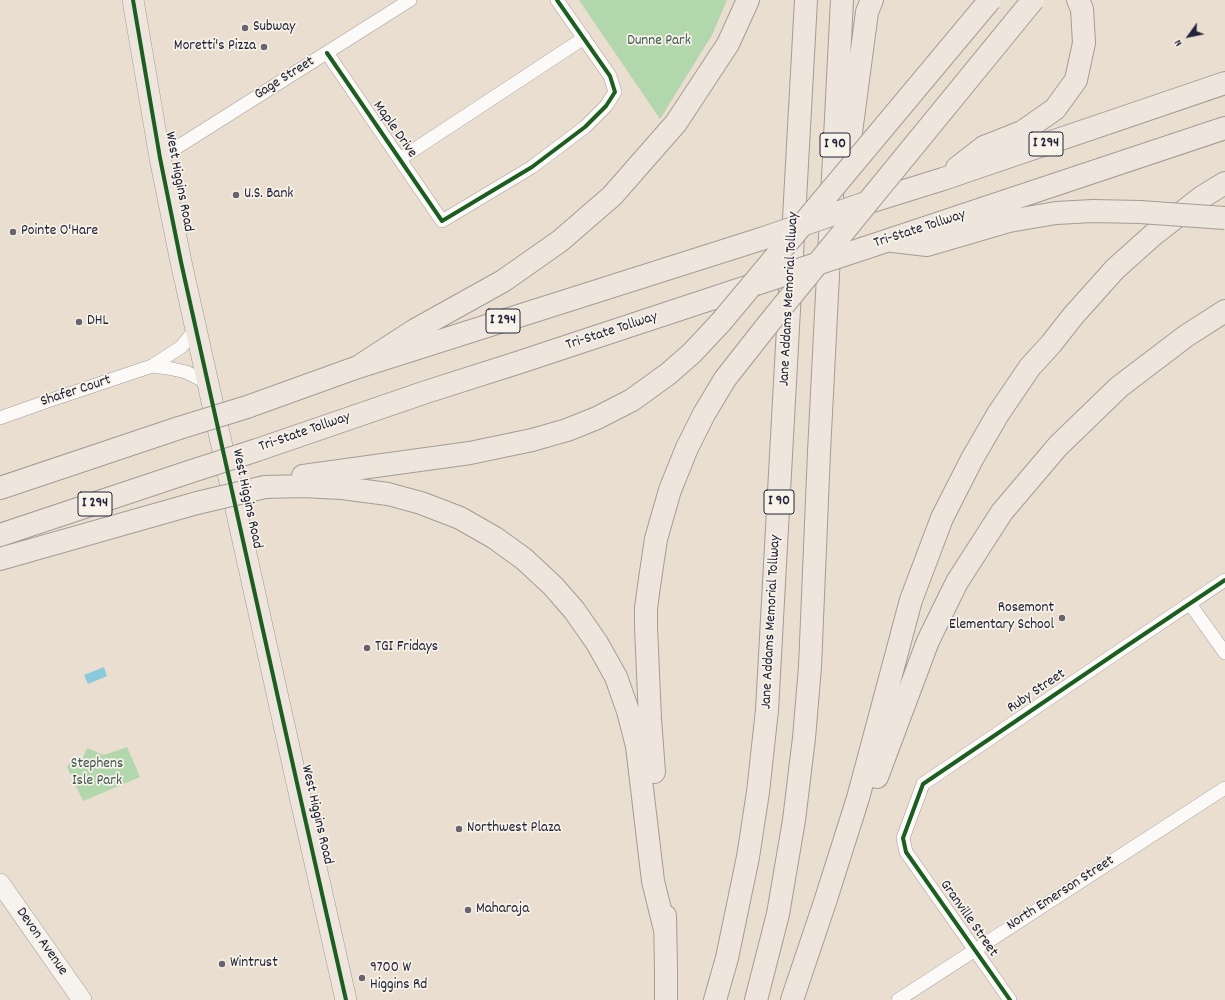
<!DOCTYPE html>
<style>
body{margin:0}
#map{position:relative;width:1225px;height:1000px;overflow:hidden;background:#e9decf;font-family:Dekko,sans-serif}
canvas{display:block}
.north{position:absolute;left:1169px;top:16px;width:40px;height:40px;-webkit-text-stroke:3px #f7f3e8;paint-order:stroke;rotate:237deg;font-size:11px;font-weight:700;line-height:16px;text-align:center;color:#22223b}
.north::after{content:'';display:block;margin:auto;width:14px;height:18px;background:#22223b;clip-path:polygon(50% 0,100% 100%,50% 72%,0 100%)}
</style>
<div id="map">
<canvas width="1225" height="1000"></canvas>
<div class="north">N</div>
</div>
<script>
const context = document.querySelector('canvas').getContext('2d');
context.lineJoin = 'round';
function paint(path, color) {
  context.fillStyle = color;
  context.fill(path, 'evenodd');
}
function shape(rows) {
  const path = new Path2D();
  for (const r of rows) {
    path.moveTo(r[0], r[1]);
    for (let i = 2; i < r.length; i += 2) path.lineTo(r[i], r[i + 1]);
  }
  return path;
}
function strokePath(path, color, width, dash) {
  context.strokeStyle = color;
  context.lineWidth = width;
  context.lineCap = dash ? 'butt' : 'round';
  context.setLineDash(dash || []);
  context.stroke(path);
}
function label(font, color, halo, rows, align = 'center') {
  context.font = font + ' Dekko,sans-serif';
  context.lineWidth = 3.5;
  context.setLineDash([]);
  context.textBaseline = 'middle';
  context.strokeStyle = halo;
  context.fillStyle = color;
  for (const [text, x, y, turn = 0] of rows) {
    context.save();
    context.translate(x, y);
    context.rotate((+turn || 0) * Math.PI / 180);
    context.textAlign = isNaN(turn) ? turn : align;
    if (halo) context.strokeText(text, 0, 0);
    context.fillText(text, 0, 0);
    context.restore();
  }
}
const green = shape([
 [579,0,727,0,712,35,660,119],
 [127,747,140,777,83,801,67,767,72,760,81,762,87,748,104,755]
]);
const water = shape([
 [104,667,107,676,88,684,84,675]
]);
const minor = shape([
 [327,53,442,221,532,167,585,127,606,106,615,92,610,76,557,0],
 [160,158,410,0],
 [400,159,584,38],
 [152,366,168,368,186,372,208,383],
 [0,418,45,402,152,366,181,347,196,329],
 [1190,604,1225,653],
 [898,1000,1225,788],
 [1010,1000,906,852,903,838,923,784,1128,645,1225,580]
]);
const secondary = shape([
 [0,883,82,1000]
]);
const primary = shape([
 [133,0,160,158,181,262,297,783,346,1000]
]);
const motorway = shape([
 [957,168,984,147,1022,132,1055,109,1076,80,1084,43,1082,9,1078,0],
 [846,170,867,12,872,0],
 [866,203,943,179,1225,83],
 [893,241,927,245,1009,221,1056,213,1093,211,1140,212],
 [865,248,1225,128],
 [358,367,415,330,503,281,560,241,612,196,676,123,728,44,748,0],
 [247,407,358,367,761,239],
 [257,450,426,392,517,363,759,283],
 [303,476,470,453,532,440,567,430,597,418,632,400,668,374,692,353,721,322],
 [265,487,302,486,342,488,388,494,421,503,460,518,495,538,524,559,553,586,574,610,597,643,616,677,628,711,637,746,653,881,665,930],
 [0,488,179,428],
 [0,535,189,472],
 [0,559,197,503],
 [646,627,650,719,654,772],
 [877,777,928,641,957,582,1002,512,1058,446,1119,387,1186,336,1225,311],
 [665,916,666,969,666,1000],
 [715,1000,727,958,748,857,758,792,767,710,806,0],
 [756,1000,778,914,794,820,804,738,810,667,819,452,842,0],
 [792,1000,825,902,858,798,911,600,942,518,972,459,998,414,1030,367,1051,344,1073,316,1115,269,1153,235,1202,197,1225,183]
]);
const motorwayBridge = shape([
 [1140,212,1225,218],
 [761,239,866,203],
 [759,283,865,248],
 [721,322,990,0],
 [179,428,247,407],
 [189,472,257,450],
 [197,503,265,487],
 [646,627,646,608,650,579,656,539,670,490,687,448,704,414,725,379,769,323,1033,0]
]);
const cycleway = shape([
 [133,0,160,158,181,262,297,783,346,1000],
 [327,53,442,221,532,167,585,127,606,106,615,92,610,76,557,0],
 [1010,1000,906,852,903,838,923,784,1128,645,1225,580]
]);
const markers = [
 [245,28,4,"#68646f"],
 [264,47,4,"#68646f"],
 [236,195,4,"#68646f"],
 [13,232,4,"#68646f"],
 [79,322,4,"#68646f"],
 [1062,618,4,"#68646f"],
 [367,648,4,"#68646f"],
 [459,829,4,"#68646f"],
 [468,910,4,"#68646f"],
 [222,964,4,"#68646f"],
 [362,978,4,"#68646f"]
];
const shields = [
 [1046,144,34],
 [835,145,30],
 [503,321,34],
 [779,502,30],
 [95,504,34]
];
const shieldNames = [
 ["I 294",1046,144],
 ["I 90",835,145],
 ["I 294",503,321],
 ["I 90",779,502],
 ["I 294",95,504]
];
const poiNames = [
 ["Subway",253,28],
 ["Moretti's Pizza",256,47,"right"],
 ["U.S. Bank",244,195],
 ["Pointe O'Hare",21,232],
 ["DHL",87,322],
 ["Rosemont",1054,609,"right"],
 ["Elementary School",1054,626,"right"],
 ["TGI Fridays",375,648],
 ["Northwest Plaza",467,829],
 ["Maharaja",476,910],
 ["Wintrust",230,964],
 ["9700 W",370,969],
 ["Higgins Rd",370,986]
];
const parkNames = [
 ["Dunne Park",659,42],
 ["Stephens",97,765],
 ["Isle Park",97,782]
];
const streetNames = [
 ["Gage Street",285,79,-32],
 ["Maple Drive",394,130,55],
 ["West Higgins Road",178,182,79],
 ["Tri-State Tollway",920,230,-18],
 ["Jane Addams Memorial Tollway",790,299,-87],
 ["Tri-State Tollway",612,332,-18],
 ["Shafer Court",76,392,-18],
 ["Tri-State Tollway",305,433,-19],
 ["West Higgins Road",246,499,78],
 ["Jane Addams Memorial Tollway",772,622,-87],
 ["Ruby Street",1037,692,-34],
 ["West Higgins Road",316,815,77],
 ["North Emerson Street",1061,894,-33],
 ["Granville Street",968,919,55],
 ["Devon Avenue",41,942,55]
];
paint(green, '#b3d7ac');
paint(water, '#8bcadc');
strokePath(minor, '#a39d97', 14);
strokePath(secondary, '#a39d97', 20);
strokePath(primary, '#a39d97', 22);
strokePath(motorway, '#a39d97', 24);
strokePath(minor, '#fcfaf8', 13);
strokePath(secondary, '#f6f2ee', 19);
strokePath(primary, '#eee5dd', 21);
strokePath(motorway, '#eee5dd', 22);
strokePath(motorwayBridge, '#a39d97', 24, []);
strokePath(motorwayBridge, '#eee5dd', 22);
strokePath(cycleway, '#1b5e20', 4);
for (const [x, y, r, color] of markers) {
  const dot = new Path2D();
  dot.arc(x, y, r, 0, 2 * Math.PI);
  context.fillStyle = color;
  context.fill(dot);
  strokePath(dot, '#f7f3e8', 1.5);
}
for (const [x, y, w] of shields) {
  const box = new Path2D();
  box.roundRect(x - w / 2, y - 12, w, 24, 3);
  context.fillStyle = '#f7f3e8';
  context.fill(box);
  strokePath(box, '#22223b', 1);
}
label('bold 14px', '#22223b', null, shieldNames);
label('15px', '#22223b', '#f7f3e8', poiNames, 'left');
label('15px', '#405754', '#f7f3e8', parkNames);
label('15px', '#22223b', '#f7f3e8', streetNames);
</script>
